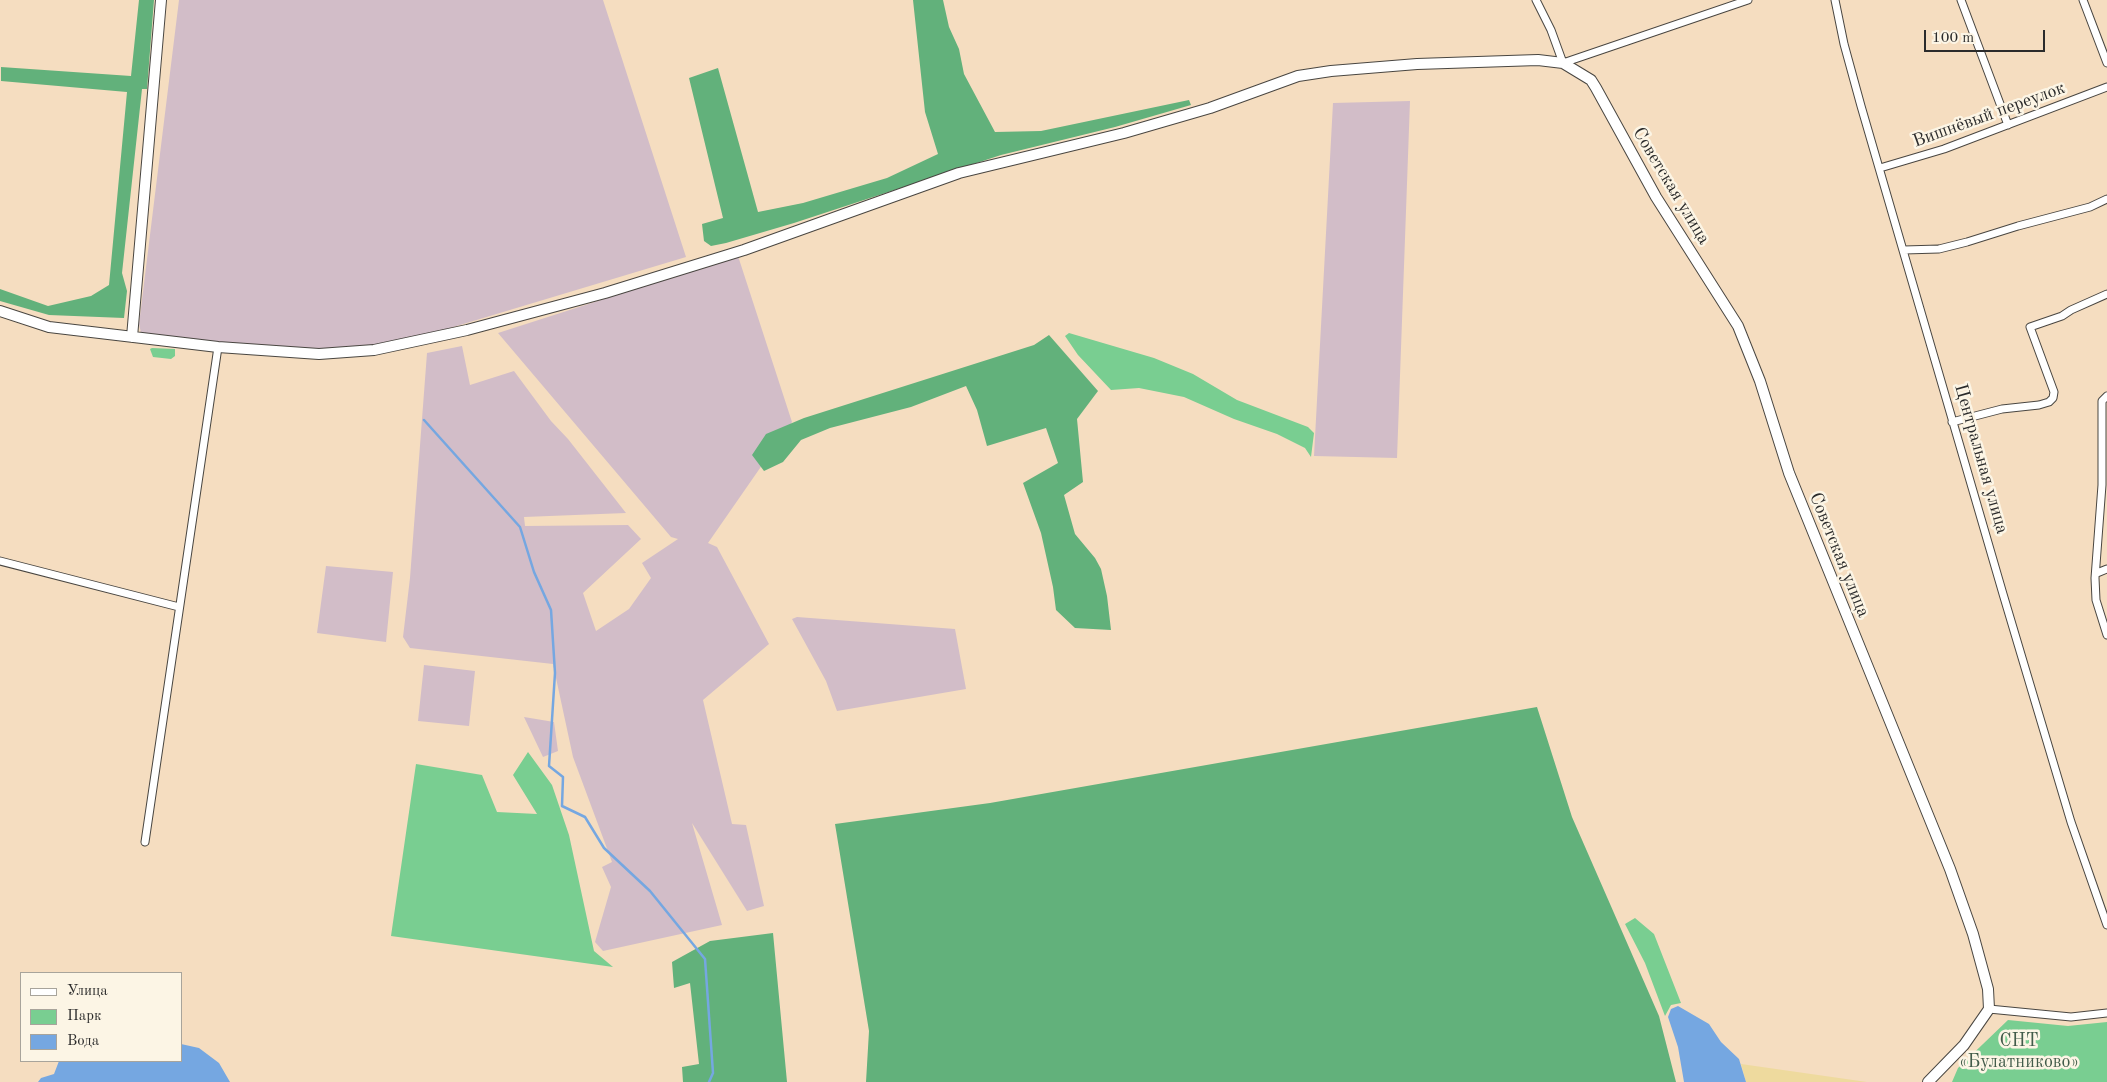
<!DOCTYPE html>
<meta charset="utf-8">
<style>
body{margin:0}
#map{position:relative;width:2107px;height:1082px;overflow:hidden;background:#f5ddc0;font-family:"Old Standard TT",serif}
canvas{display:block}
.legend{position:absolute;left:20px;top:972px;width:162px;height:90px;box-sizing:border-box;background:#fcf5e5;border:1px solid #a8a49b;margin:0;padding:6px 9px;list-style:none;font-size:15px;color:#2b2b2b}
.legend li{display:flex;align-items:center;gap:10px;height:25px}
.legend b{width:25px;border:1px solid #a8a49b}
.scale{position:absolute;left:1924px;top:30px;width:121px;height:22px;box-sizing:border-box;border:2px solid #2b2b2b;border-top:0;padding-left:6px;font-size:15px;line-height:18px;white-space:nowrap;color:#2b2b2b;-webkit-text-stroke:4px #fcf5e5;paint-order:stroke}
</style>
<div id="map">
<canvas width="2107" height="1082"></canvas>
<ul class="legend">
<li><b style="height:6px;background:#fff"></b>Улица</li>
<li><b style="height:14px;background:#79ce91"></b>Парк</li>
<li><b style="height:14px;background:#75a7e1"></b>Вода</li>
</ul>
<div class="scale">100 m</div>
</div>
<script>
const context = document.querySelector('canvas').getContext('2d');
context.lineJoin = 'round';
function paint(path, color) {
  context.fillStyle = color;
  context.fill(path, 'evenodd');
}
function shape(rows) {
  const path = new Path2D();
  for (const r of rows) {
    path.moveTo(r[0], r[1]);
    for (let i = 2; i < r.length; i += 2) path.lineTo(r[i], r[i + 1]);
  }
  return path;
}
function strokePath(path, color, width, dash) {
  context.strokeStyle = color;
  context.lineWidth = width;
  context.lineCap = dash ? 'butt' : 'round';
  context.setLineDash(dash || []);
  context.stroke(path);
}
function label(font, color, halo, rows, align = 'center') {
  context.font = font + ' "Old Standard TT",serif';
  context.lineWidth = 5;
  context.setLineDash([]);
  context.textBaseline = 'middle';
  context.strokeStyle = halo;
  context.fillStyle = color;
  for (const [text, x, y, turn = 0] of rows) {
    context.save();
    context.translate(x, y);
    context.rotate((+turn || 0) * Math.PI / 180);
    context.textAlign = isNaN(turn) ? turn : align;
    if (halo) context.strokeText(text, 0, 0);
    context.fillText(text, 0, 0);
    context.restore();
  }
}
const industrial = shape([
 [179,0,603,0,686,257,440,331,338,352,209,341,141,333,139,324],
 [1410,101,1397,458,1314,456,1333,103],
 [738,256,792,422,708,543,717,547,769,644,703,700,732,824,746,825,764,906,747,911,692,823,722,925,603,951,595,942,611,887,602,867,612,862,573,757,553,664,410,648,403,637,410,578,427,353,462,346,470,385,514,371,551,421,568,439,626,513,524,517,525,526,628,525,641,539,583,593,596,631,629,609,651,578,642,563,678,539,671,537,498,333],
 [326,566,393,572,386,642,317,633],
 [797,617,955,629,966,689,837,711,826,681,792,619],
 [424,665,475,671,469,726,418,721],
 [524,717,554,722,558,751,543,757]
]);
const green = shape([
 [1069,333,1154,358,1193,374,1237,400,1308,427,1314,433,1311,457,1305,448,1277,434,1234,419,1184,397,1139,388,1111,390,1078,355,1065,336],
 [152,348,175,349,175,356,171,359,153,357,150,349],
 [528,752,552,785,569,835,594,951,613,967,391,936,416,764,482,775,497,812,537,814,513,775],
 [1635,918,1654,934,1681,1003,1671,1005,1665,1016,1645,963,1625,924],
 [2008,1020,2068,1026,2107,1022,2107,1082,1952,1082,1958,1068]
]);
const forest = shape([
 [139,0,154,0,147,89,142,89,122,273,127,291,124,318,49,315,0,301,0,289,48,306,91,296,109,285,127,92,1,81,1,67,131,76],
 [913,0,943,0,949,27,959,49,964,74,995,132,1041,131,1189,100,1191,105,1115,127,1001,155,794,223,726,243,711,246,704,241,702,224,723,218,689,78,718,68,758,212,803,203,887,178,938,154,925,112],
 [1049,335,1098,391,1077,419,1083,482,1064,495,1075,534,1095,558,1101,569,1107,596,1111,630,1075,628,1056,610,1053,587,1041,533,1023,483,1058,463,1046,428,987,446,977,410,966,386,911,407,830,428,801,440,783,462,764,471,752,455,766,434,804,418,1034,345],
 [1537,707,1572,817,1659,1016,1676,1082,866,1082,869,1031,835,824,990,803],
 [773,933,787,1082,683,1082,682,1067,699,1064,690,983,674,988,672,962,710,941]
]);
const sand = shape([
 [1741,1064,1867,1082,1746,1082]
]);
const water = shape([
 [1678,1006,1709,1024,1721,1042,1739,1059,1746,1082,1684,1082,1678,1047,1668,1017,1671,1009],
 [181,1044,199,1048,219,1063,230,1082,38,1082,41,1078,54,1074,59,1061,181,1061]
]);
const stream = shape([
 [424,420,520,527,534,572,551,610,555,673,549,766,563,777,562,806,585,817,604,848,650,891,705,959,713,1073,709,1082]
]);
const street = shape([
 [1536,0,1551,30,1563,63,1748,0],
 [1835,0,1844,44,1861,106,2003,594,2071,822,2107,925],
 [1961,0,2008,125],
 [2083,0,2107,63],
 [1880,168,1944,149,2107,87],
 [1904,250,1939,249,1967,242,2018,226,2090,207,2107,199],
 [2107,396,2102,401,2102,485,2095,578,2096,600,2107,635],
 [1952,422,2002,409,2039,405,2049,402,2053,398,2054,392,2030,327,2062,316,2071,310,2107,294],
 [0,561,179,607],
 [2097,573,2107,569],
 [145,842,218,347],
 [1989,1009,2071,1017,2107,1013]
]);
const secondary = shape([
 [0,311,49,327,218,347,319,354,374,350,467,330,605,293,744,250,959,173,1124,133,1210,108,1298,76,1331,71,1417,64,1538,60,1563,63,1591,80,1596,88,1656,197,1738,326,1760,381,1789,473,1950,869,1973,934,1988,989,1989,1009,1964,1045,1928,1082],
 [132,337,161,0]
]);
const streetNames = [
 ["Вишнёвый переулок",1989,115,-20],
 ["Советская улица",1671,186,59],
 ["Центральная улица",1981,459,74],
 ["Советская улица",1839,555,68]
];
const parkNames = [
 ["СНТ",2019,1041],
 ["«Булатниково»",2019,1062]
];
paint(industrial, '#d2bdc8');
paint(green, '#79ce91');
paint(forest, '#62b17b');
paint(sand, '#eeda9e');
paint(water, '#75a7e1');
strokePath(stream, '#75a7e1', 2.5);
strokePath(street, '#494641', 9);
strokePath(secondary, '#494641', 12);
strokePath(street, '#fff', 7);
strokePath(secondary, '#fff', 10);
label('18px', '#2b2b2b', '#fcf5e5', streetNames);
label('18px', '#425c4a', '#fcf5e5', parkNames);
</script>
